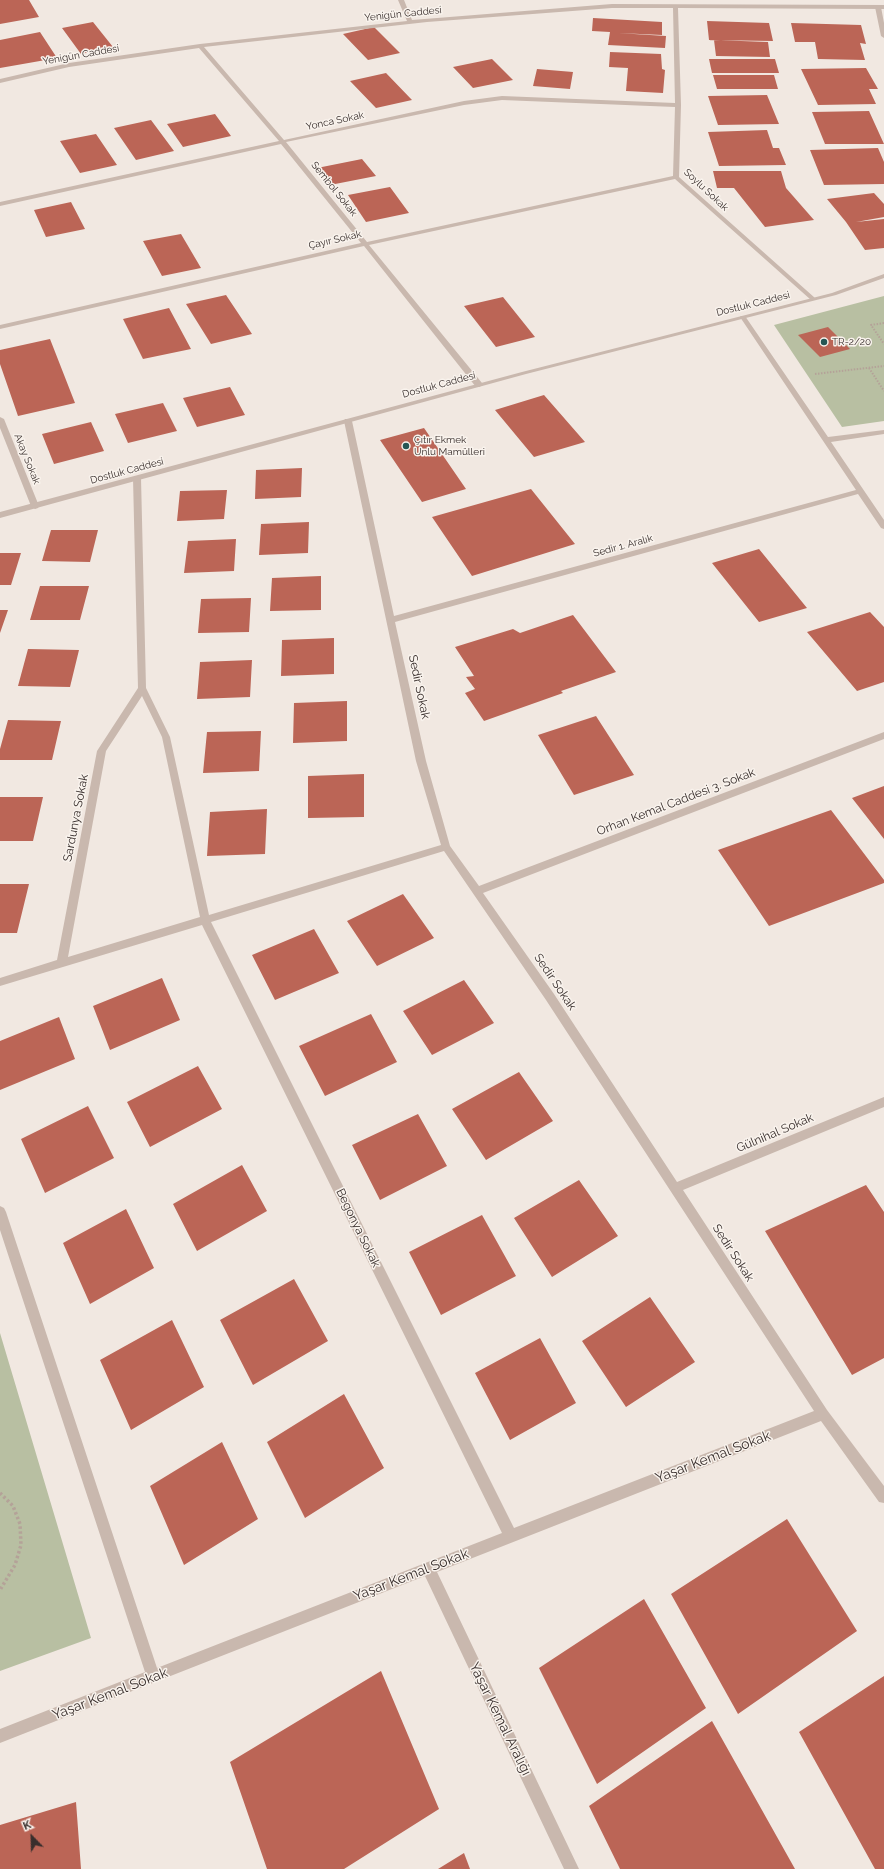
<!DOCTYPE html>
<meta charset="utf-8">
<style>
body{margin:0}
#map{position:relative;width:884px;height:1869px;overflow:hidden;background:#f1e8e1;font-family:Raleway,sans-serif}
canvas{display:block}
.north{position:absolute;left:12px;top:1817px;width:40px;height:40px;-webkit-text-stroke:3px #f9f3ed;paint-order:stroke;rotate:337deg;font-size:11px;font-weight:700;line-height:16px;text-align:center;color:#382e2c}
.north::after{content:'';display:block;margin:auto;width:14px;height:18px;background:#382e2c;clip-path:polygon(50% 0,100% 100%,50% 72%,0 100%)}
</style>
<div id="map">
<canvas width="884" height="1869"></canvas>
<div class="north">K</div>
</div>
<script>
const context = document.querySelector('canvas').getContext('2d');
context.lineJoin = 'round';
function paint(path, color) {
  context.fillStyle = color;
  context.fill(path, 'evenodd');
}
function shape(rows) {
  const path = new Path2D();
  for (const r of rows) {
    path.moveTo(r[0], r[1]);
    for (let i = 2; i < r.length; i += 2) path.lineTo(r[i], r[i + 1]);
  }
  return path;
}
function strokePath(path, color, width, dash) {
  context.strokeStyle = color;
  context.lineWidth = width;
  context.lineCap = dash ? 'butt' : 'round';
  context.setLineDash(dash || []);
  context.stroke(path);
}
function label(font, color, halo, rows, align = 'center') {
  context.font = font + ' Raleway,sans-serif';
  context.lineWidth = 3;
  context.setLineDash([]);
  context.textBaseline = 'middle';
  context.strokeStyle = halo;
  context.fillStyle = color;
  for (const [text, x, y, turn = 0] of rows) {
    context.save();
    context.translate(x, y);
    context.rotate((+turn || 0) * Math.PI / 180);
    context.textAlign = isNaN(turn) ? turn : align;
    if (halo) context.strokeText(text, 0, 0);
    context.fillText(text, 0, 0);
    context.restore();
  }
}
const green = shape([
 [884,296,884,421,842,427,774,325],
 [0,1333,91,1638,0,1671]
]);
const building = shape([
 [0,0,29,0,39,17,0,24],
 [593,18,662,22,662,35,618,33,666,36,665,48,608,45,610,32,592,31],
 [707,21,769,23,773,41,709,40],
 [93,22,113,47,81,54,62,28],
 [791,23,861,25,866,44,860,43,865,60,818,59,815,42,795,42],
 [374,27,400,53,368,60,343,34],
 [40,32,57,58,0,68,0,40],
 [714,40,768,42,770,57,716,56],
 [610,52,661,54,662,69,665,70,663,93,626,91,628,68,609,67],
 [492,59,513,80,473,88,453,67],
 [709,59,775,59,779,73,712,73],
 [866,68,878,89,869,89,876,104,818,105,801,69],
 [537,69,573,72,570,89,533,86],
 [386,73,412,100,376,108,350,81],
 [713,75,774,75,778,89,717,89],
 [767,95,779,124,718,125,708,96],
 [869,111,884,144,825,144,812,112],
 [215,114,231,136,183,147,167,124],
 [151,120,174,151,136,160,114,128],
 [767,130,773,148,779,148,786,165,719,166,708,132],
 [96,134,117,165,80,173,60,141],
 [878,148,884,162,884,184,824,185,810,150],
 [362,159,376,176,330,185,317,168],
 [713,171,781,171,786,188,814,220,765,227,734,188,717,188],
 [390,187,409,213,366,222,348,195],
 [874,193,884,204,884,217,856,222,884,219,884,248,865,250,846,222,827,199],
 [71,202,85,229,46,237,34,210],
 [181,234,201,268,162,276,143,241],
 [226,295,252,334,211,344,186,304],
 [503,297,535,337,496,347,464,306],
 [169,308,191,349,143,359,123,319],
 [828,327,850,349,820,357,798,335],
 [50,339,75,403,18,416,0,364,0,350],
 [230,387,245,415,197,427,183,398],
 [544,395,585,442,534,457,495,410],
 [163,403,177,431,128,443,115,414],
 [91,422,104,451,54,464,42,434],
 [424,428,466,489,422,502,380,440],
 [302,468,301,497,255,499,256,470],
 [531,489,575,544,472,576,432,517],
 [227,490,224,519,177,521,180,491],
 [309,522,308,553,259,555,261,524],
 [51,530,98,530,90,562,42,561],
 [236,539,234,571,184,573,188,541],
 [759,549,807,608,759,622,712,563],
 [0,553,21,553,11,585,0,585],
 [321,576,321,610,270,611,272,578],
 [40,586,89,586,80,620,30,620],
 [251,598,249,632,198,633,201,599],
 [0,610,8,610,0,633],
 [870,612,884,627,884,682,857,691,807,632],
 [573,615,616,672,561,691,563,693,484,721,465,693,475,689,466,677,474,676,455,647,513,629,520,633],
 [334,638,334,674,281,676,282,640],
 [28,649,79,650,70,687,18,686],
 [252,660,250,697,197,699,200,662],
 [347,701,347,741,293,743,294,703],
 [596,716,634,775,574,795,538,735],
 [8,720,61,721,52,760,0,760,0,749],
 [261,731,259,771,203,773,207,732],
 [364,774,364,817,308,818,308,776],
 [884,786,884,839,852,798],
 [0,797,43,797,33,841,0,841],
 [267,809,265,854,207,856,210,812],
 [831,810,884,880,884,883,769,926,718,850],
 [0,884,29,884,17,933,0,933],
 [403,894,434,938,377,966,347,921],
 [314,929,339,973,275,1000,252,955],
 [162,978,180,1020,110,1050,93,1006],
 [464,980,494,1023,432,1055,403,1011],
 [371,1014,397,1062,325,1096,299,1046],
 [59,1017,75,1059,0,1090,0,1041],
 [198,1066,222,1109,150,1147,127,1102],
 [519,1072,553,1121,486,1160,452,1109],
 [88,1106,114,1158,45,1193,21,1139],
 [418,1114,447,1166,380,1200,352,1145],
 [242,1165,267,1211,197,1251,173,1204],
 [579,1180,618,1236,552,1277,514,1218],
 [866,1185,884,1212,884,1358,852,1375,765,1231],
 [126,1209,154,1268,90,1304,63,1243],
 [482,1215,516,1276,441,1315,409,1252],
 [294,1279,328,1341,253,1385,220,1320],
 [650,1297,695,1362,626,1407,582,1341],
 [172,1320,204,1387,131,1430,100,1360],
 [540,1338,576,1403,510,1440,475,1373],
 [344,1394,384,1468,305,1518,267,1442],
 [222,1442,258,1519,184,1565,150,1486],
 [787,1519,857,1631,738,1714,671,1594],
 [644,1599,706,1708,597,1784,539,1668],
 [381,1671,439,1809,344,1869,267,1869,230,1762],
 [884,1676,884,1869,875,1869,799,1732],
 [712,1721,795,1869,620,1869,589,1806],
 [76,1802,81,1869,0,1869,0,1825],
 [464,1853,470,1869,438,1869]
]);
const pathFar1 = shape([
 [884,323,871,325,884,344],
 [869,368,884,391],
 [815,374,884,366]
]);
const path = shape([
 [0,1493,13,1506,20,1524,21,1545,15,1565,0,1590]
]);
const minor = shape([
 [398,0,404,0,412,20,612,4,884,5,884,9,678,8,681,105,679,177,815,298,815,300,811,300,675,179,369,245,482,383,483,385,479,387,476,387,364,246,0,329,0,325,361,243,281,144,0,206,0,202,279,141,199,48,69,67,0,83,0,79,69,63,200,44,407,21,398,0],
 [612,8,673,8,675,103,502,96,464,101,284,140,204,47,427,22,612,8],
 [502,100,675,107,673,176,367,242,286,142,464,105,502,100],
 [741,316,745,316,828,437,884,430,884,434,831,442,884,520,884,529,881,528,858,494,395,622,426,761,450,846,479,886,884,732,884,739,483,893,554,994,677,1182,884,1097,884,1107,683,1190,827,1410,884,1486,884,1503,879,1502,821,1421,437,1572,579,1869,564,1869,425,1576,0,1743,0,1729,145,1672,0,1230,0,1206,4,1208,6,1212,157,1668,502,1533,202,925,0,986,0,978,57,960,97,751,138,688,133,478,137,476,141,478,146,688,170,737,209,915,441,845,416,761,344,421,345,419,351,419,352,421,394,616,856,490,740,317,741,316],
 [142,696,162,737,200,917,68,957,106,751,142,696],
 [444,851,546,1000,814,1411,514,1528,211,922,444,851],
 [0,417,4,419,39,506,38,508,35,509,31,506,0,428,0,417]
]);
const tertiary = shape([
 [878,5,881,7,884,23,884,38,881,36,875,7,878,5],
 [884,274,884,278,836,295,526,374,0,518,0,512,522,372,832,293,884,274]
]);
const markers = [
 [824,342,4,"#255654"],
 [406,446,4,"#255654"]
];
const farStreetnames = [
 ["Yenigün Caddesi",403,14,-6],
 ["Yenigün Caddesi",81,55,-10],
 ["Yonca Sokak",335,121,-12],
 ["Sembol Sokak",334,189,51],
 ["Soylu Sokak",706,190,43],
 ["Çayır Sokak",335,240,-13],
 ["Dostluk Caddesi",753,304,-14],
 ["Dostluk Caddesi",439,385,-15],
 ["Akay Sokak",27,459,68],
 ["Dostluk Caddesi",127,471,-15],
 ["Sedir 1. Aralık",623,546,-15]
];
const farPoinames = [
 ["TR-2/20",832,342],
 ["Çıtır Ekmek",414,440],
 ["Unlu Mamülleri",414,452]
];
const streetNames = [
 ["Sedir Sokak",419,687,78],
 ["Orhan Kemal Caddesi 3. Sokak",676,802,-21],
 ["Sardunya Sokak",76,818,-79],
 ["Sedir Sokak",555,982,56],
 ["Gülnihal Sokak",775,1133,-23],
 ["Begonya Sokak",358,1228,64],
 ["Sedir Sokak",733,1253,57]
];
const nearStreetnames = [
 ["Yaşar Kemal Sokak",713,1457,-21],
 ["Yaşar Kemal Sokak",411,1575,-21],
 ["Yaşar Kemal Sokak",110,1694,-21],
 ["Yaşar Kemal Aralığı",500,1719,64]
];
paint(green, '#b8bfa2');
paint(building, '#bb6556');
strokePath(pathFar1, '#b4a298', 2, [1.5, 1.5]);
strokePath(path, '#b4a298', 3.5, [2.5, 2.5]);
paint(minor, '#c9b8ae');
paint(tertiary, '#c9b8ae');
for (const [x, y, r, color] of markers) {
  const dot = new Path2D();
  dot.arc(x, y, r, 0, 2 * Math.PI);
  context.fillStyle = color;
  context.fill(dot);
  strokePath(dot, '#f9f3ed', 1.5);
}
label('10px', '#382e2c', '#f9f3ed', farStreetnames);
label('10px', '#382e2c', '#f9f3ed', farPoinames, 'left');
label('12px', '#382e2c', '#f9f3ed', streetNames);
label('14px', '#382e2c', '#f9f3ed', nearStreetnames);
</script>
